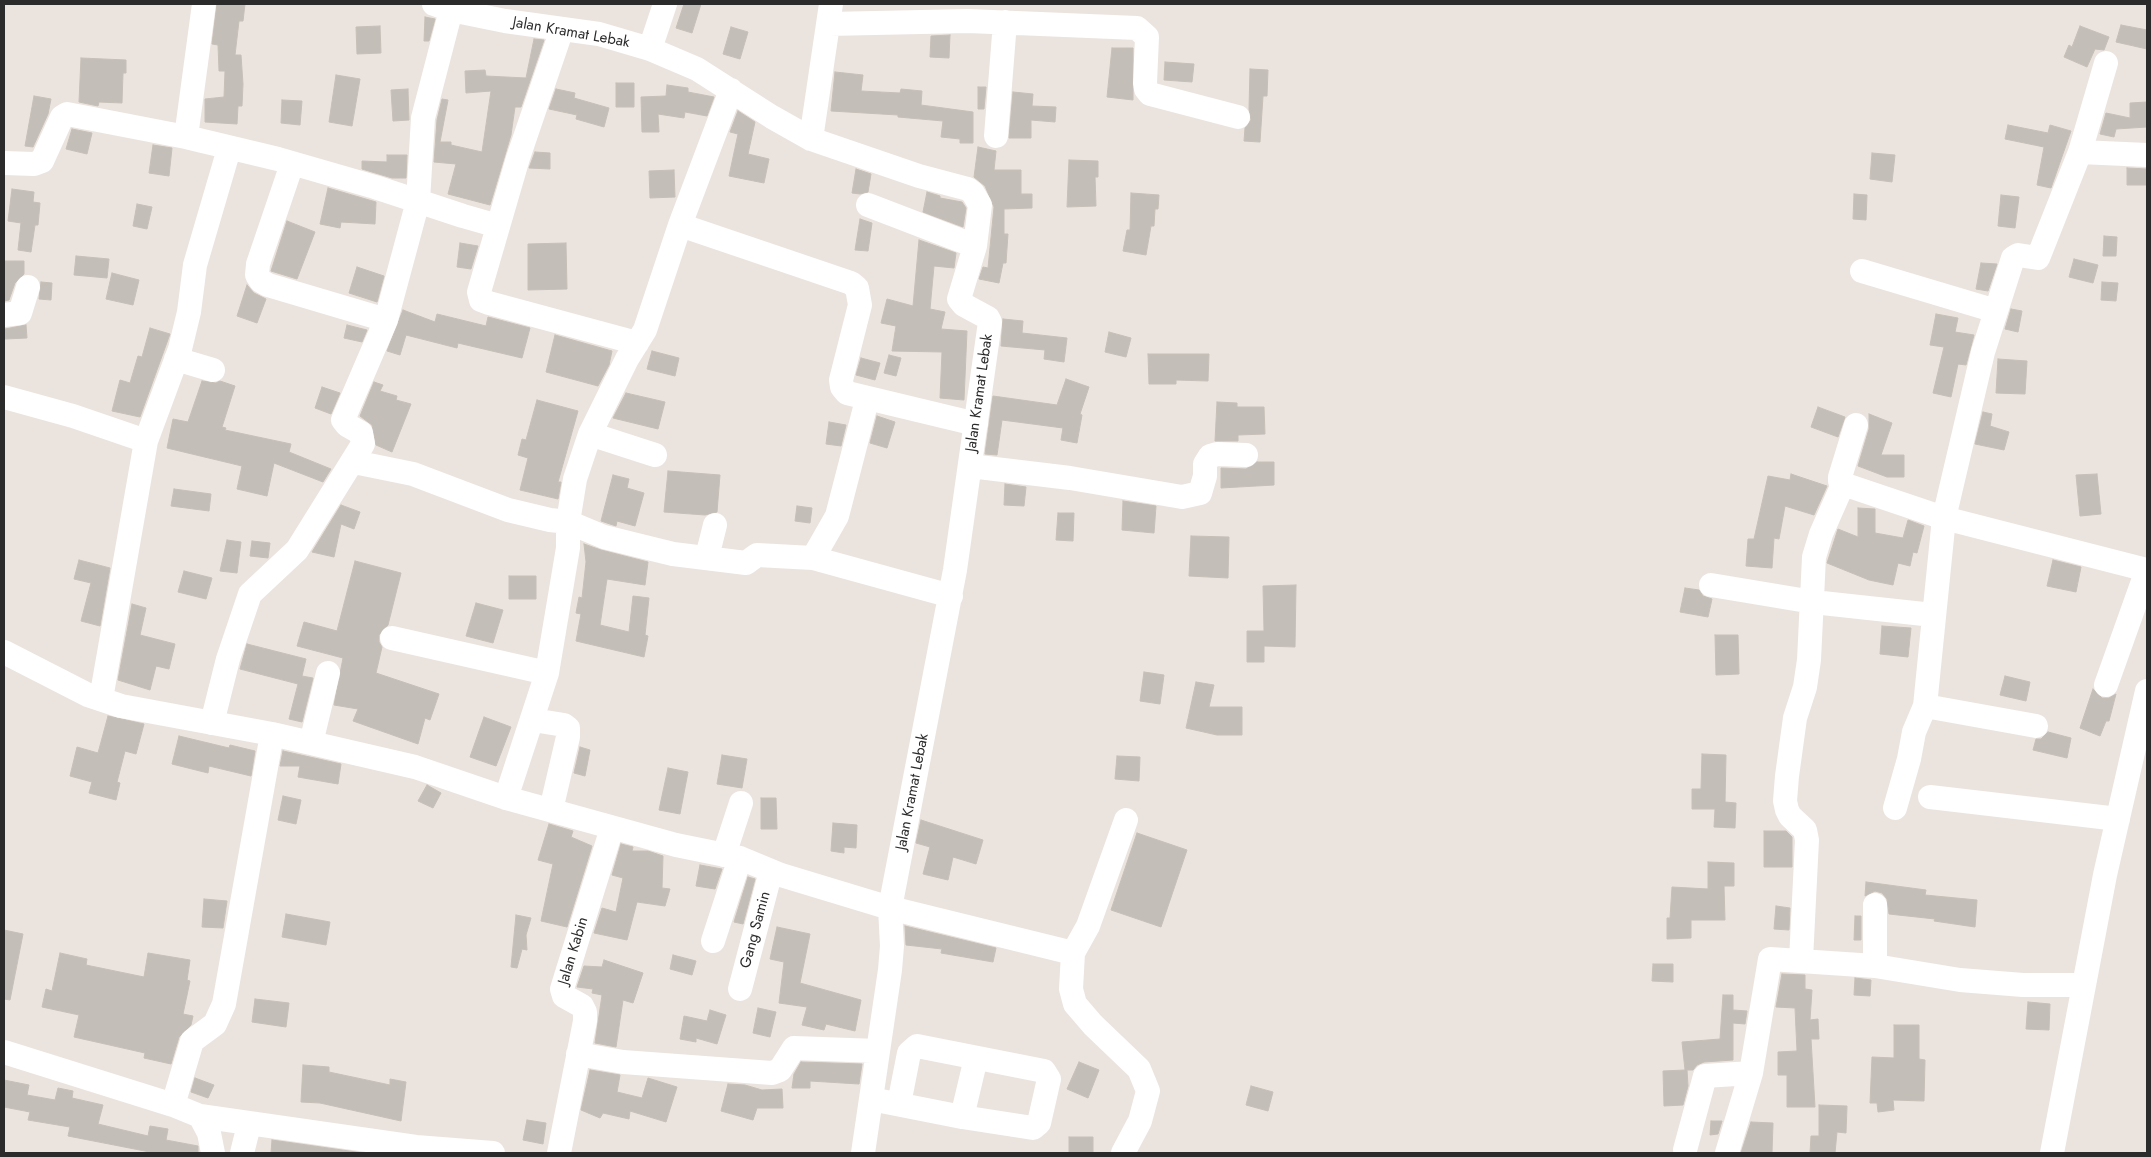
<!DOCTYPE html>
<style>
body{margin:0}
#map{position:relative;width:2151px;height:1157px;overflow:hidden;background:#ebe3de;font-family:Jost,sans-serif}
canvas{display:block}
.frame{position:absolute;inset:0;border:5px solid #2b2b2b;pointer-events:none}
</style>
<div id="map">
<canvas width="2151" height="1157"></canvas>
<div class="frame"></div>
</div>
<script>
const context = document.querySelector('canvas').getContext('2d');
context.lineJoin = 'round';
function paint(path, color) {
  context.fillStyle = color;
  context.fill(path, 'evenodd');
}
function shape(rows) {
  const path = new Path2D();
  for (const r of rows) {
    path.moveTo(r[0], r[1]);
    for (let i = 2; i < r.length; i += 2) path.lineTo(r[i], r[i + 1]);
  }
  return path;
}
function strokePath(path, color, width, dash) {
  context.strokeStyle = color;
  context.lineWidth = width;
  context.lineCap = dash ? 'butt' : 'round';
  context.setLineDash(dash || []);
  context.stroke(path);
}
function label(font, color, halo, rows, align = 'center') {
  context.font = font + ' Jost,sans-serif';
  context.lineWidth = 4;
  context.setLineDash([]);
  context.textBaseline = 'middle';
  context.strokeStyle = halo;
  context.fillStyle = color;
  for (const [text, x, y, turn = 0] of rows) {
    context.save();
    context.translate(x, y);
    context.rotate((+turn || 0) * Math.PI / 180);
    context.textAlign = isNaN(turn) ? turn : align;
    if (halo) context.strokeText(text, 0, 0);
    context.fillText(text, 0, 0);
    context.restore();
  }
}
const building = shape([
 [217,4,245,4,243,21,239,21,235,55,241,55,243,84,242,106,238,106,237,124,205,122,205,99,224,97,225,71,219,71,218,45,212,44,217,4],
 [684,4,701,4,692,33,676,28,684,4],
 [425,17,435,19,429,41,424,41,425,17],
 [2121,25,2147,30,2147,49,2116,42,2121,25],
 [380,26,381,53,357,54,356,27,380,26],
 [2080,26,2109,37,2104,50,2095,49,2087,67,2064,57,2069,45,2072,47,2080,26],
 [731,27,748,32,740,59,723,54,731,27],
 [950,35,949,58,930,57,931,36,950,35],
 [534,39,544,40,521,107,515,107,511,135,490,205,448,194,456,164,434,162,437,120,442,99,448,100,440,142,451,142,451,145,482,152,491,91,466,93,465,71,485,70,486,76,526,78,534,39],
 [1112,48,1133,48,1133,100,1107,97,1112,48],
 [81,58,126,60,126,73,123,73,122,103,99,102,98,106,79,102,81,58],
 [1165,62,1194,64,1192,82,1164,80,1165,62],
 [1250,69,1268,70,1267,96,1263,96,1260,142,1244,141,1245,128,1251,120,1249,109,1250,69],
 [835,72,863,75,861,91,900,93,901,89,922,91,921,105,973,112,973,143,960,143,960,139,941,137,943,121,898,117,898,115,831,111,835,72],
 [336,75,360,79,352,126,329,122,336,75],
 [616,83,634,83,634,107,616,107,616,83],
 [667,85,688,88,688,92,714,97,707,116,685,112,684,118,658,114,659,132,642,132,641,97,666,96,667,85],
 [978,87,986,87,984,109,978,109,978,87],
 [408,89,409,120,393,121,391,90,408,89],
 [556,89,575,93,574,98,609,108,604,127,576,119,577,115,549,109,556,89],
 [1013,92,1033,94,1032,106,1056,107,1055,122,1031,120,1031,138,1009,138,1013,92],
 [34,96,51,99,48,114,33,147,25,146,34,96],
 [282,100,302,101,300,125,281,123,282,100],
 [2147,102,2147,127,2116,129,2114,137,2100,134,2106,113,2130,118,2130,103,2147,102],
 [738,111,755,122,748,154,769,159,764,183,729,176,738,134,730,132,738,111],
 [2008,125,2048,133,2050,125,2071,131,2051,188,2037,185,2044,147,2005,139,2008,125],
 [72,129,92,133,87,154,66,149,72,129],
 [153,145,172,148,169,176,149,173,153,145],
 [978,147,996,151,994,170,1021,170,1021,194,1032,194,1032,208,1004,209,1004,234,1008,234,1006,263,1003,263,999,283,979,279,983,267,988,268,994,207,985,186,974,177,978,147],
 [535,152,550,153,550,169,529,168,535,152],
 [1872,153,1895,155,1892,182,1870,179,1872,153],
 [387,155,407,155,406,178,392,178,362,169,362,161,387,162,387,155],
 [1069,160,1098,161,1098,177,1095,177,1096,206,1067,207,1069,160],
 [2127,168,2147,169,2147,185,2127,185,2127,168],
 [856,169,871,174,868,192,860,194,852,193,856,169],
 [674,170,675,197,650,198,649,171,674,170],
 [328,188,376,202,375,224,341,222,340,228,320,224,328,188],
 [12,189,34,192,33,202,40,203,38,225,35,225,31,252,18,250,21,223,8,221,12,189],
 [927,192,940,196,940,198,962,202,966,208,963,227,923,212,927,192],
 [1131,193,1159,195,1158,209,1155,209,1154,226,1151,226,1146,255,1123,251,1127,230,1130,230,1131,193],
 [1854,194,1867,195,1866,220,1853,219,1854,194],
 [2001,195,2019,197,2015,228,1998,226,2001,195],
 [137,204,152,207,147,229,133,226,137,204],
 [860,219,872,223,868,251,855,250,860,219],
 [287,221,315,232,297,279,271,271,287,221],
 [2104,236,2117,237,2116,256,2103,256,2104,236],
 [919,240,956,253,954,268,934,266,930,309,945,312,941,329,967,331,964,400,940,398,942,352,892,351,896,326,881,323,887,299,913,306,919,240],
 [460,243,478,246,471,269,457,267,460,243],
 [566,243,567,289,528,290,528,244,566,243],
 [76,256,109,259,107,278,74,275,76,256],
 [2074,259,2098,265,2093,283,2069,277,2074,259],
 [4,261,24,261,24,274,15,283,9,300,4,301,4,261],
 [1981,263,1997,264,1988,291,1976,289,1981,263],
 [357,267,384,276,377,302,349,293,357,267],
 [112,273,139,280,133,305,106,299,112,273],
 [41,282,52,283,51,300,39,299,41,282],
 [2102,282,2118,283,2116,301,2101,300,2102,282],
 [247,285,254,293,266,299,257,323,237,316,247,285],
 [2011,309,2022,311,2018,332,2005,329,2011,309],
 [403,310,435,322,437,314,486,326,488,317,530,328,522,358,458,343,457,348,406,335,400,355,387,351,403,310],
 [1936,314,1958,318,1955,332,1974,335,1966,365,1958,364,1951,397,1933,393,1944,347,1930,345,1936,314],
 [1003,319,1023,321,1022,333,1067,338,1064,362,1044,359,1045,350,1001,346,1003,319],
 [26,325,27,338,5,339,5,329,26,325],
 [347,325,367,330,362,342,344,338,347,325],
 [150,328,170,334,140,417,112,411,120,380,130,383,138,356,142,357,150,328],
 [1109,332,1131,338,1126,357,1105,352,1109,332],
 [555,335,612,351,609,365,598,386,546,372,555,335],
 [652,351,679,358,675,376,647,369,652,351],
 [1148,354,1209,354,1208,381,1176,380,1176,384,1149,384,1148,354],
 [889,355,901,358,896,376,884,373,889,355],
 [861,358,880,363,875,380,856,375,861,358],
 [1998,359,2027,361,2025,394,1996,393,1998,359],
 [1066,379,1089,387,1080,414,1082,415,1077,443,1061,440,1063,428,1002,420,997,455,985,454,993,396,1057,405,1066,379],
 [202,381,216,383,220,381,235,386,222,427,226,428,225,430,291,444,289,452,331,469,323,482,274,463,267,496,237,489,242,466,167,448,173,419,188,422,202,381],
 [374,382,383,385,380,391,397,396,396,400,411,404,392,452,376,445,372,425,360,416,374,382],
 [322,387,340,393,331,414,315,408,322,387],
 [626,393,665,402,658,429,613,418,626,393],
 [537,400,578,411,558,482,561,482,558,499,520,490,528,458,518,455,522,439,526,440,537,400],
 [1217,402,1237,403,1237,407,1264,407,1265,434,1238,435,1238,441,1215,441,1217,402],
 [1818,407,1845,417,1838,437,1811,427,1818,407],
 [1983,412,1992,414,1990,426,2009,432,2004,450,1975,444,1983,412],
 [1869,414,1892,423,1881,455,1904,455,1904,477,1887,477,1858,466,1869,429,1869,414],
 [877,416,895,422,887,448,870,443,877,416],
 [829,422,846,425,841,446,826,444,829,422],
 [1257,462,1274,462,1274,485,1221,488,1221,468,1246,469,1257,462],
 [668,471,720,475,717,512,705,515,664,512,668,471],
 [1791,474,1827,486,1814,515,1785,506,1779,539,1774,538,1772,568,1746,566,1748,539,1754,539,1768,476,1790,480,1791,474],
 [2097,474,2101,514,2080,516,2076,475,2097,474],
 [613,475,629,479,627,488,644,493,635,526,617,521,616,526,601,521,613,475],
 [1005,484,1026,487,1024,506,1004,505,1005,484],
 [174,489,211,494,209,511,171,506,174,489],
 [1123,501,1156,506,1154,533,1122,530,1123,501],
 [341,505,360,512,354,529,341,524,334,557,312,552,341,505],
 [797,506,812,508,810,523,795,521,797,506],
 [1858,508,1875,509,1875,533,1903,538,1908,520,1924,526,1917,553,1913,552,1910,566,1898,563,1893,585,1869,580,1827,563,1838,529,1858,537,1858,508],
 [1058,513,1074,513,1073,541,1056,540,1058,513],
 [1191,536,1229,537,1228,578,1189,576,1191,536],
 [227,540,241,542,237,573,220,571,227,540],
 [252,541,270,543,268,558,250,556,252,541],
 [584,544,601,550,648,562,645,585,607,579,600,625,629,632,633,596,649,598,645,635,648,636,644,657,576,641,581,614,576,613,579,597,582,598,586,562,584,544],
 [79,560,110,568,100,626,81,621,91,583,74,579,79,560],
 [2053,560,2081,567,2076,592,2047,586,2053,560],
 [355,561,401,573,388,625,379,635,379,642,382,647,376,673,439,694,430,720,425,718,418,744,353,721,358,709,334,705,343,658,297,646,304,622,337,631,355,561],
 [184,571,212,578,206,599,178,592,184,571],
 [509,576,536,576,536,599,509,599,509,576],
 [1296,585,1295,647,1264,646,1264,662,1247,662,1247,631,1264,631,1263,586,1296,585],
 [1685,588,1699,590,1703,596,1712,599,1708,617,1680,612,1685,588],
 [476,603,503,610,493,643,466,636,476,603],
 [132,604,146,608,140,635,175,644,169,669,156,666,150,690,118,680,132,604],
 [1882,626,1911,628,1908,657,1880,654,1882,626],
 [1715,635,1738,635,1739,674,1716,675,1715,635],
 [247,644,306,659,302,676,313,678,302,722,289,719,298,684,240,669,247,644],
 [1144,672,1164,675,1160,704,1140,701,1144,672],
 [2005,676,2030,682,2026,701,2000,695,2005,676],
 [1196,682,1214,685,1209,707,1242,707,1242,735,1217,735,1186,728,1196,682],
 [2093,689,2102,698,2109,698,2116,694,2109,721,2106,721,2100,736,2080,728,2093,689],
 [108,716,144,724,136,754,125,751,117,782,120,783,116,800,89,793,92,782,70,776,77,747,98,753,108,716],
 [484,717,511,727,496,766,470,757,484,717],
 [2048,732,2071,738,2067,758,2033,750,2036,739,2041,739,2048,732],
 [179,736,229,748,230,745,255,751,251,776,209,766,208,773,172,764,179,736],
 [580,747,590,750,585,776,574,773,580,747],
 [283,751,341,764,338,784,298,777,300,766,280,766,283,751],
 [1702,754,1726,755,1725,802,1736,803,1735,828,1714,827,1715,809,1692,809,1692,789,1701,789,1702,754],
 [722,755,747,759,742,788,717,784,722,755],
 [1117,756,1140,757,1139,781,1115,779,1117,756],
 [668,768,688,772,680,814,659,810,668,768],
 [427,785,441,793,433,808,418,801,427,785],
 [283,796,301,800,296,824,278,820,283,796],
 [761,798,776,798,777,829,761,829,761,798],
 [921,820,983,840,976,864,953,857,948,880,923,874,930,847,916,843,921,820],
 [833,823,857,825,856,848,844,847,844,853,831,851,833,823],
 [549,824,573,831,571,837,592,846,567,927,541,921,553,864,538,860,549,824],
 [1764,831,1786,831,1792,837,1792,867,1764,867,1764,831],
 [1137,833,1187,850,1161,927,1111,910,1137,833],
 [621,844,633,847,632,851,648,851,663,856,662,888,670,889,665,906,637,902,627,940,594,933,602,908,616,912,623,878,612,875,621,844],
 [1708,862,1734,863,1734,886,1724,886,1725,920,1691,920,1691,938,1667,939,1667,918,1670,918,1672,887,1708,889,1708,862],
 [700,865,722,869,715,889,696,886,700,865],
 [748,877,755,879,743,924,734,922,748,877],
 [1866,882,1926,890,1925,895,1977,900,1975,927,1934,921,1935,919,1889,914,1887,899,1882,893,1875,891,1865,896,1866,882],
 [204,899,227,901,223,928,202,927,204,899],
 [1776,906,1790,908,1789,930,1774,929,1776,906],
 [286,914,330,922,326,945,282,937,286,914],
 [516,915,531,918,526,935,527,950,522,949,517,968,511,967,516,915],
 [1855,916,1861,916,1861,940,1854,940,1855,916],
 [905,926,996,948,993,962,941,953,942,949,906,945,905,926],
 [777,927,810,934,800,983,861,1000,855,1031,826,1024,824,1030,802,1025,807,1007,779,1003,784,962,770,959,777,927],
 [4,930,23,934,10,1000,4,999,4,930],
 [60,953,87,959,86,965,144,977,148,953,190,960,187,980,190,981,183,1014,193,1016,191,1025,179,1037,171,1064,144,1058,145,1053,74,1037,79,1015,42,1007,46,989,52,991,60,953],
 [673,955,696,961,692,975,670,969,673,955],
 [604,960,643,973,633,1003,623,1000,616,1047,595,1043,602,995,592,993,593,989,577,987,584,966,602,967,604,960],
 [1653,964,1673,964,1673,982,1652,981,1653,964],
 [1782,974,1805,975,1805,989,1812,990,1810,1020,1818,1019,1819,1039,1811,1039,1815,1107,1787,1107,1787,1075,1778,1075,1778,1052,1797,1051,1795,1008,1776,1007,1782,974],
 [1855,978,1871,980,1870,996,1854,995,1855,978],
 [1723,995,1733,995,1733,1010,1747,1011,1745,1024,1733,1023,1733,1060,1704,1062,1697,1065,1693,1070,1687,1070,1688,1086,1683,1105,1664,1106,1663,1071,1685,1070,1682,1042,1720,1039,1723,995],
 [255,999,289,1003,286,1027,252,1022,255,999],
 [2028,1002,2050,1004,2049,1030,2026,1029,2028,1002],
 [758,1008,776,1012,770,1037,753,1033,758,1008],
 [710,1010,726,1015,717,1044,696,1038,696,1042,680,1039,684,1016,707,1021,710,1010],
 [1894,1025,1919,1025,1919,1059,1925,1060,1924,1101,1893,1100,1894,1110,1878,1112,1877,1103,1870,1103,1872,1057,1894,1058,1894,1025],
 [801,1062,862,1064,859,1084,810,1081,810,1088,792,1088,794,1074,801,1062],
 [1079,1062,1099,1070,1088,1098,1067,1089,1079,1062],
 [303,1065,329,1067,329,1072,390,1085,390,1079,406,1082,401,1121,320,1103,301,1102,303,1065],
 [590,1070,620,1075,617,1092,642,1098,648,1078,677,1087,666,1122,630,1111,629,1119,603,1113,600,1118,581,1110,590,1070],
 [195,1078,214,1085,208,1098,191,1092,195,1078],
 [4,1080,29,1085,27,1095,55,1100,58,1088,73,1091,72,1098,103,1105,98,1124,148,1136,150,1126,168,1129,166,1140,198,1146,198,1153,155,1153,68,1136,70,1127,28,1120,30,1112,4,1107,4,1080],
 [728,1084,745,1085,762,1090,782,1089,783,1108,757,1108,753,1120,721,1111,728,1084],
 [1251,1086,1273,1092,1268,1111,1246,1105,1251,1086],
 [1819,1105,1847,1106,1846,1133,1837,1132,1835,1153,1810,1153,1811,1136,1819,1136,1819,1105],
 [527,1120,546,1123,543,1144,523,1140,527,1120],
 [1711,1121,1722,1121,1718,1134,1710,1135,1711,1121],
 [1751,1122,1773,1123,1772,1153,1741,1153,1751,1122],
 [1069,1137,1093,1137,1093,1153,1069,1153,1069,1137],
 [272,1140,363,1153,271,1153,272,1140]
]);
const minor = shape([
 [434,4,451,10,505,21,599,34,650,49,697,69,772,117,811,139,919,176,968,189,973,193,980,205,975,246,959,299,964,305,988,318,990,322,955,570,890,908,892,946,890,970,863,1153],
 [828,24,968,21,1137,28,1147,37,1145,83,1146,89,1150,94,1238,117],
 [562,29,518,158,479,292,481,300,489,303,637,343],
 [650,49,665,4],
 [731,90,680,225,645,330,627,359,590,434,575,479,568,522,604,537,673,554,746,563,757,555,813,558,837,516,867,400],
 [996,136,1005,22],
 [186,137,204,4],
 [811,139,831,4],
 [2080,152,2106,63],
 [4,163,34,164,42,161,62,117,67,114,186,137,278,159,375,187,463,216,491,224,499,221],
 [292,164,258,264,257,275,261,281,268,285,386,320],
 [868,205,975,246],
 [680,225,851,283,857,288,860,305,841,380,842,387,847,393,976,424],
 [1862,271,1996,311],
 [4,315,20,313,28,287],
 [176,359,213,370],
 [4,397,73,416,146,441,101,699],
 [1856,425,1840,477,1840,481,1843,484,1944,518,2147,570,2106,685],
 [590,434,655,455],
 [146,441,180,349,189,312,195,265,229,149],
 [354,462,413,474,508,510,550,520,568,522,568,548,547,673,506,798],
 [970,466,1070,478,1182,497,1200,493,1205,476,1205,464,1210,456,1217,454,1246,455],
 [707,557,715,525],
 [813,558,951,596],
 [1711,585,1813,602,1933,615],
 [392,638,547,673],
 [4,652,88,695,121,706,272,734,415,767,506,798,676,845,740,858,781,875,890,908,1073,953,1071,989,1075,1004,1093,1025,1139,1069,1148,1091,1140,1121,1123,1153],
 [1925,706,2036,726],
 [533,720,564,725,568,728,568,737,551,810],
 [212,723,228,659,250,594,297,550,363,444,361,433,347,425,343,420,386,320,418,201,423,118,451,10],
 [311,743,328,673],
 [1930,797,2118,819],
 [1895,808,1909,759,1914,732,1925,706,1944,518,1983,352,2013,258,2018,255,2038,258,2080,152,2147,155],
 [724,855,741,803],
 [713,941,740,858],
 [1073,953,1088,926,1126,820],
 [1801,960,1807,840,1805,830,1790,816,1787,810,1785,801,1787,776,1795,718,1805,687,1809,660,1814,557,1821,534,1843,484],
 [1875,966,1875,905],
 [740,989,771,871],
 [4,1052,173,1105,200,1116,209,1133,213,1153],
 [578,1054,623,1062,772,1073,780,1070,794,1048,878,1051],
 [871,1099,962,1117,1033,1128,1039,1123,1049,1079,1044,1071,917,1046,909,1053,899,1104],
 [173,1105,192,1041,215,1024,224,1004,272,734],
 [200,1116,416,1147,493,1153],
 [962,1117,976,1058],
 [1685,1150,1705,1076,1751,1073],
 [242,1153,249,1125],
 [559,1153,585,1021,585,1012,582,1006,564,996,562,989,612,828],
 [1727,1153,1751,1073,1770,959,1875,966,1960,980,2023,985,2084,985],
 [2052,1153,2105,875,2147,691]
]);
const streetNames = [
 ["Jalan Kramat Lebak",571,33,10],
 ["Jalan Kramat Lebak",980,393,-82],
 ["Jalan Kramat Lebak",913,792,-79],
 ["Gang Samin",756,930,-75],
 ["Jalan Kabin",574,951,-73]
];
paint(building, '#c4beb9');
strokePath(building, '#c6bfb8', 1);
strokePath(minor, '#fff', 24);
label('15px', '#2b2b2b', '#fff', streetNames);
</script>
